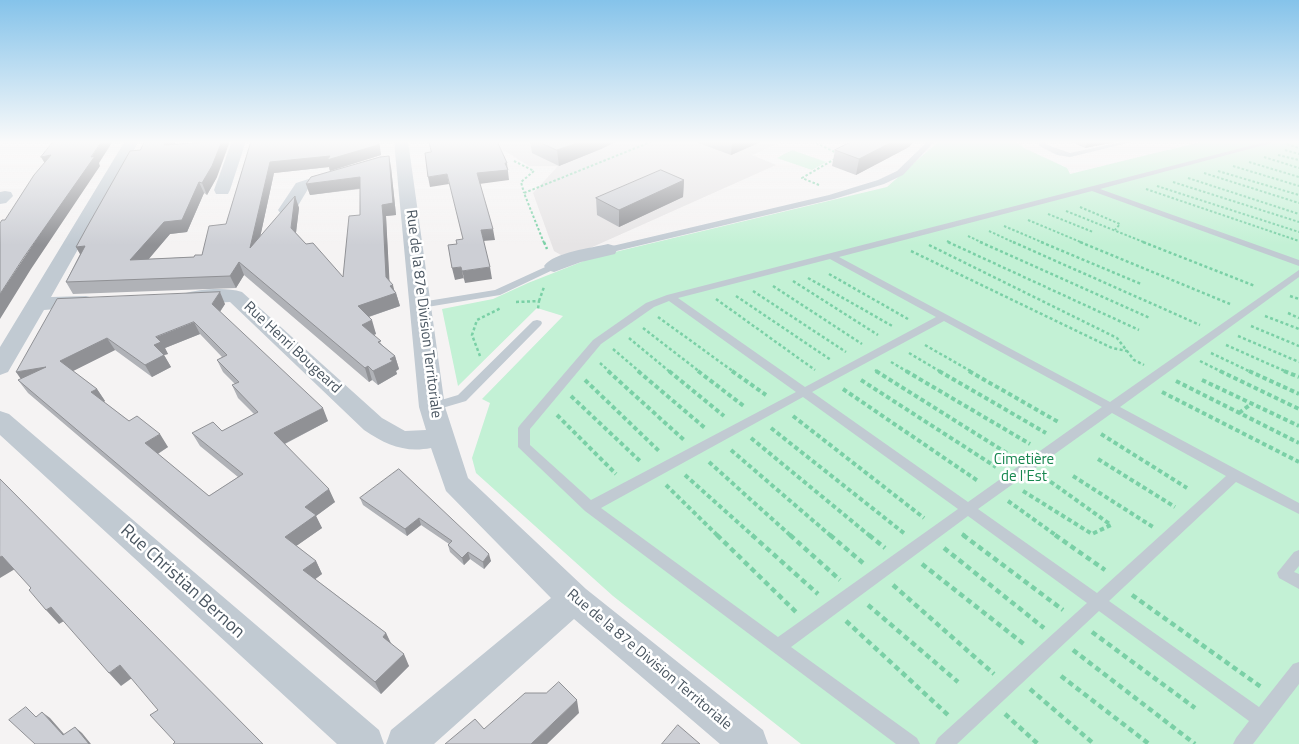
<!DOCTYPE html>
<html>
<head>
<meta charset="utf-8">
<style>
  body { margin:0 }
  canvas { display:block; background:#f5f3f3 }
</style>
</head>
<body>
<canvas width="1299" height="744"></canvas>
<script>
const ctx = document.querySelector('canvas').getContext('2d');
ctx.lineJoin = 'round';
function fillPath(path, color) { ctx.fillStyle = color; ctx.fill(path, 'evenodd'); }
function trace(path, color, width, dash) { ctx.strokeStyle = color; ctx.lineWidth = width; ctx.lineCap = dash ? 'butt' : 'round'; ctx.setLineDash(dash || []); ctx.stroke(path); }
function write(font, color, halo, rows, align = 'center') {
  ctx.font = font + ' "Titillium Web",sans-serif'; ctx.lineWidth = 5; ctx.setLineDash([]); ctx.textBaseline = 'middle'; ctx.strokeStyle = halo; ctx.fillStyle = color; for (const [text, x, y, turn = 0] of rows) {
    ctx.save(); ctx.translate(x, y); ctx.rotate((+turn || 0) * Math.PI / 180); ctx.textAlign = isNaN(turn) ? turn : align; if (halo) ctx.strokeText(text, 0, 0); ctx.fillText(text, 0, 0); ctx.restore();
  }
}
const education = new Path2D(`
  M495,141h289l-32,14 24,10 -197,88 -18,2 -7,-4 -21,-58 25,-27h-29l-29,-18z`);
const green = new Path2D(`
  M939,141h76l11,8 41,19 3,6 134,-33h95v603h-498l-188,-148 -137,-123 -4,-15 18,-55 -8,-4 81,-83 -26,-8 -79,78 -16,-77 51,-10 35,-16 66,-26 293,-70z
  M792,150l34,12 -14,8 -35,-12z`);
const pathFar3 = new Path2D(`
  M812,141l25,12
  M1296,141l3,1
  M1287,144l12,4
  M1285,150l14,4
  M1278,155l21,5
  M1264,157l35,11
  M514,161l20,10 -13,11 3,11
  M1249,162l50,15
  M1233,166l66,20
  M1218,171l81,24
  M1204,173l95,30
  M1188,178l111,36
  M1173,182l126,40
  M819,185l-17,-7 33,-19
  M1157,186l142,46
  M1146,189l153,52
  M1080,207l40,17 -5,6
  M1066,211l80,32
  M1048,214l45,18
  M1028,220l55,23
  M1004,226l40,17
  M989,231l26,12
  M968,236l15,7
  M947,241l4,2
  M544,243l-20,-50 129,-52`);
const pathFar2 = new Path2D(`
  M544,242l3,7
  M948,242l191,88
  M980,242l170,76
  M1013,242l187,83
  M1041,242l100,42
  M1080,242l150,62
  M1143,242l112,44
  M929,245l188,93 17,22 10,5
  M911,251l201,97 15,3
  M829,274l79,45
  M808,278l86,49
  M793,281l85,54
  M773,286l89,58
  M753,291l93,61
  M736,296l95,64
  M1290,296l9,3
  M716,299l99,71
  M539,301l5,-14
  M516,302l23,-1 -1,8
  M1288,313l11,5
  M1265,316l34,13
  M658,317l76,55
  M1251,326l48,20
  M643,328l57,44
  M1238,336l61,26
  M629,338l41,34
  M925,345l47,27
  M1226,345l61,27
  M613,349l27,23
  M909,353l32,19
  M1211,353l40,19
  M480,356l-8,-21 5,-15 24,-12
  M1200,361l22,11
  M891,362l17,10
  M600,363l10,9
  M875,370l3,2`);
const pathFar1 = new Path2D(`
  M608,371l76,69
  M638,371l67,57
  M669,371l55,45
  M698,371l47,36
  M732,371l34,24
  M876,371l137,86
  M906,371l124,73
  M939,371l107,62
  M969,371l91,52
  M1220,371l79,38
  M1249,371l50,23
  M1284,371l15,6
  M585,380l75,72
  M861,380l135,87
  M1202,380l97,46
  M1176,381l123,62
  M843,389l135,92
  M1162,392l137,70
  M571,396l70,66
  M1239,413l12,-9
  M557,415l59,59
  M793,416l131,102
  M771,428l134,106
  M1101,434l86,54
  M751,438l119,98
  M731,450l100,86
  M1098,459l77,48
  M709,462l82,74
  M685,475l68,61
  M1073,476l80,51
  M666,485l52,51
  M1023,491l69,43 19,-9 -67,-48
  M1008,501l49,35
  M962,534l3,2`);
const path = new Path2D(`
  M717,535l79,77
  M752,535l66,59
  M790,535l50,45
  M830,535l33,28
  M869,535l16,13
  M963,535l100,75
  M1055,535l50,35
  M944,548l100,80
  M922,564l103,81
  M893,585l101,89
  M1132,595l129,92
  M868,605l90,77
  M846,621l102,94
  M1092,632l103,76
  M1073,650l122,94
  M1061,676l88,68
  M1030,689l64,55
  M1005,714l33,30`);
const lane = new Path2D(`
  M928,141h7l-32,34 -19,9 -50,15 -226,54 -4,-3 4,-3 221,-52 49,-15 19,-9z
  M1039,141h6v3l25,9 56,-12h11l-67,16 -13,-2 -18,-9z
  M1269,141h10l-179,48 199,71v6l-207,-75 -253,66 271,145 189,-132v7l-179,130 179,96v11l-63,-32 -127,119 150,106 34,-43 6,-2v22l-46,60h-20l3,-6 13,-17 -150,-110 -142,133h-22l3,-6 149,-135 -119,-87 -177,131 126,91 3,6h-24l-311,-233 -67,-64v-19l2,-3 73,-85 53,-37 21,-8zM830,259l106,58 -131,70 -127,-89zM669,301l127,91 -205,108 -61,-55v-16l71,-85 53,-37zM944,321l158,86 -134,95 -156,-110zM803,397l155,112 -180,128 -177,-129zM1112,413l114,63 -129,117 -119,-84z
  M554,263l5,3 -2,2 -57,27 -79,13 -5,-3 5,-3 74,-12z
  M537,320l4,1 1,2 -1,2 -75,76 -34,10 -4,-1 -2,-3 2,-3 30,-9 75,-74z
  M1299,550v16l-5,6 5,2v15l-20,-11 -2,-5 17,-21z`);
const street = new Path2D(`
  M125,141h14l-88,156 35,-1 7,2 4,4 -4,4 -49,4 -36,62 -8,3v-28z
  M232,141h14l-16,49 -2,4h-12l-2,-4z
  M394,141h14l37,266 23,71 118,111 177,141 5,14h-48l-146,-125 -140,125h-48l5,-14 160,-132 -105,-107 -15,-43c-26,5 -45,-3 -67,-18l-134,-128 -40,2 -7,-2 -3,-4 3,-4c17,-5 42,-7 59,-2l140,126 23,13 21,-1 -7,-23z
  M337,170l6,2 2,3 -2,3 -35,11 -15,25 -6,1 -6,-1 -3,-4 18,-27z
  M5,191l6,1 2,4 -7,7 -6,1v-12z
  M608,244l7,2 2,4 -2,4 -34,8 -27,10 -7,-2 -3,-4c10,-14 48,-18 64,-22z
  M0,411l9,3 370,316 5,14h-47l-337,-309z`);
const wall = new Path2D(`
  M251,141h128l2,14 -51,16 -1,-4 -55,6 -14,64 35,-41 4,12 -3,25 10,11 37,33 17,-62v-26l-50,6 -4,-11 85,-17 5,48 -10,1 3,65 7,12 4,13 -31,11 7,17 -2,1 9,11 12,10 4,13 -3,2 1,3 -19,11 -6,-5 -3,2 -125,-107 -8,13 -163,6 -7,-12 14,-28 -4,-7 64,-97 34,-6 43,33 -10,18 -3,-2 -17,39 -17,2 -22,25 46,-2 8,-2 24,-31z
  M530,141h87l-16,8 -42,17 -27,-13z
  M693,141h70l-32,14z
  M1069,141h52l-36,7z
  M909,147l-53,28 -24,-9 3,-16z
  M684,180l-1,17 -64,30 -22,-12 -1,-17z
  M57,299l168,5 -5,8 108,109 -43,23 50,58 -19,14 6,12 -26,18 20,15 6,13 -7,5 71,54 5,10 18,23 -28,28 -353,-301 -10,-13 3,-1zM200,334l22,23 -5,3 6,12 12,12 -3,1 6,13 16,16 -32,17 -30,2 8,13 38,31 -29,19 -51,-42 10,-7 -39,-26 -25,-19 1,-1 -8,-12 -24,-18 42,-21 37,27 19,-10 -7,-12 4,-1 -3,-6z
  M399,469l92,92 -7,8 -14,-10 -6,6 -14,-13 -2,-7 1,-1 -28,-19 -14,11 -44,-31 -3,-7z`);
const shadedWall = new Path2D(`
  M102,141h11l-14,22 1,3 -69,103 -31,50v-25z
  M166,141h10l-7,15 -5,-11z
  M222,141h8l-13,36 -10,18 -5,-12z
  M377,141h2l2,14 -51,16 -1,-4 -55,6 -19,88 -5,-13 20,-86z
  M583,141h34l-16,8 -42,17 -2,-16z
  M732,141h31l-32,14z
  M894,141h21l-6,6 -53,28 3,-16z
  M1088,141h33l-36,7z
  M51,155l-4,12 -6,-10z
  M389,156l2,11 5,48 -10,1 4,74 -4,-13 -4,-72z
  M507,163l2,17 -30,4 -2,-11z
  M447,174l2,10 -19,3 -2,-10z
  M360,177l3,11 -53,7 -4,-11z
  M684,180l-1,17 -64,30v-17z
  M199,182l5,11 -17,39 -17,2 -33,39 -7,-13z
  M295,196l4,12 -4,32 -4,-12z
  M493,229l2,11 -12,1 -2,-11z
  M85,246l-2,13 -7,-12z
  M239,262l5,13 -8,13 -6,-12z
  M461,267l3,11 -9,2 -3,-12z
  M490,267l2,12 -27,4 -3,-12z
  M393,285l2,9 1,-1 4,13 -38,13 -4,-13 32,-20z
  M220,292l5,12 -8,12 -5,-12z
  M372,320l4,14 -10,4 -4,-13z
  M194,322l6,12 -35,14 3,6 -4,1 7,12 -19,10 -7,-12 11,-28z
  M107,338l8,12 -46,23 -9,-12z
  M395,356l4,13 -3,2 1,3 -19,11 -5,-14 17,-12z
  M368,366l4,14 -3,2 -4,-14z
  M46,367l-21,18 -9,-13z
  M97,389l8,12 -6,4 -8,-13z
  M323,408l5,13 -48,25 -6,-13z
  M160,434l8,13 -14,9 -9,-13z
  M329,489l6,13 -19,14 6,12 -30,21 -7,-12 20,-30z
  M419,518l2,7 -14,11 -2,-7z
  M468,552l2,7 -6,6 -2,-7z
  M489,554l2,7 -7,8 -1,-7z
  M2,556l13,13 -15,9v-21z
  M316,561l6,13 -12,9 -7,-13z
  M51,607l13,14 -5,3 -13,-14z
  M386,633l6,13 -9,-9z
  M404,654l5,12 -28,28 -6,-12z
  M120,665l12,13 -11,8 -12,-13z
  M577,700l2,13 -32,31h-16z
  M42,712l8,6 21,24 -8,-7z
  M75,727l7,6 9,11h-2z`);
const building = new Path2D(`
  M54,141h48l-11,16 4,-1 -71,101 -24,37v-71l2,-3h3l29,-45 17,-20 -10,2z
  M145,141h21l-2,4 42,-3 1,-1h15l-10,25 -10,17 -3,-1 -17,38 -18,2 -34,38 64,-3 1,-2h7l7,-29 17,-2 25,-83h126l1,4 -51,15 3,-4 -60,6 -20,86 45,-52 -4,32 15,16 7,-1 30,34 6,-61 11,-1v-38l-54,7 5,-7 69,-20 9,-1 4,47 -11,2 1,11 3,61 7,8 -3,1 6,7 -38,13 14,14 -10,5 19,16 -3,1 17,14 -5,3 3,2 -20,10 -5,-5 -3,2 -126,-106 -9,14 -164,6 19,-36 -9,1 11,-20 43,-76 10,-1z
  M429,141h68l10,22h-2l3,7 -31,3 16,56 -12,1 9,37 -28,4 -1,-4 -9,1 -4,-23 9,-1 -1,-4 7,-1 -16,-65 -19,3 -3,-24 6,-1z
  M537,141h46l-26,9z
  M853,141h41l-35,18 -24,-9z
  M661,170l23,10 -65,30 -23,-12z
  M220,292l-8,12 111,104 -49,25 55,56 -24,18 11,8 -31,22 31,24 -13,9 83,63 -3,4 21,17 -29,28 -357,-302 28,-13 -30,5 41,-73zM194,322l33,33 -10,5 22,22 -7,3 26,27 -36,19 -9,-9 -21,11 51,41 -34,22 -64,-53 15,-9 -23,-18 -8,5 -38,-29 6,-3 -37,-28 47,-23 38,27 19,-10 -10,-10 7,-3 -5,-5z
  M399,469l90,85 -6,8 -15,-10 -6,6 -14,-13 4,-4 -33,-23 -14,11 -45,-31z
  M0,479l263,265h-90l2,-2 -25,-27 8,-5 -38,-45 -11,8 -58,-66 -5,3 -17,-20 2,-2 -29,-32 -2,1z
  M559,682l18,18 -46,44h-86l30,-25 9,10 41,-36h21z
  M26,707l10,10 6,-5 21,23 12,-8 14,17h-54l-26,-24z
  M678,725l22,19h-38z`);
const streetNames = [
  ["Rue de la 87e Division Territoriale",423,314,83],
  ["Rue Henri Bougeard",292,348,43],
  ["Rue de la 87e Division Territoriale",649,660,40]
];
const parkNames = [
  ["Cimetière",1024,460],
  ["de l'Est",1024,477]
];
const nearStreetnames = [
  ["Rue Christian Bernon",182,582,42]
];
fillPath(education, '#e6e4e5');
fillPath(green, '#c3f1d5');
trace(pathFar3, '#7ad0a6', 2, [2.5, 2]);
trace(pathFar2, '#7ad0a6', 2.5, [3, 2.5]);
trace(pathFar1, '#7ad0a6', 4, [4.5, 3]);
trace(path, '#7ad0a6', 4.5, [5.5, 4]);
fillPath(lane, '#c1cad2');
fillPath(street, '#c1cad2');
fillPath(wall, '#b0b2b7');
fillPath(shadedWall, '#909195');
fillPath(building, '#cdcfd5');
trace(building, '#909195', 1);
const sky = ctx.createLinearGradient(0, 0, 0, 245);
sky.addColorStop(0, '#85c3ea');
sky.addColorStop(0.58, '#fafafa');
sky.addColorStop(1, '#fafafa00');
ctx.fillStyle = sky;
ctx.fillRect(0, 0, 1299, 245);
write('15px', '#4a5661', '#fff', streetNames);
write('15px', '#17864f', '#fff', parkNames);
write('18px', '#4a5661', '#fff', nearStreetnames);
</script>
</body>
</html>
